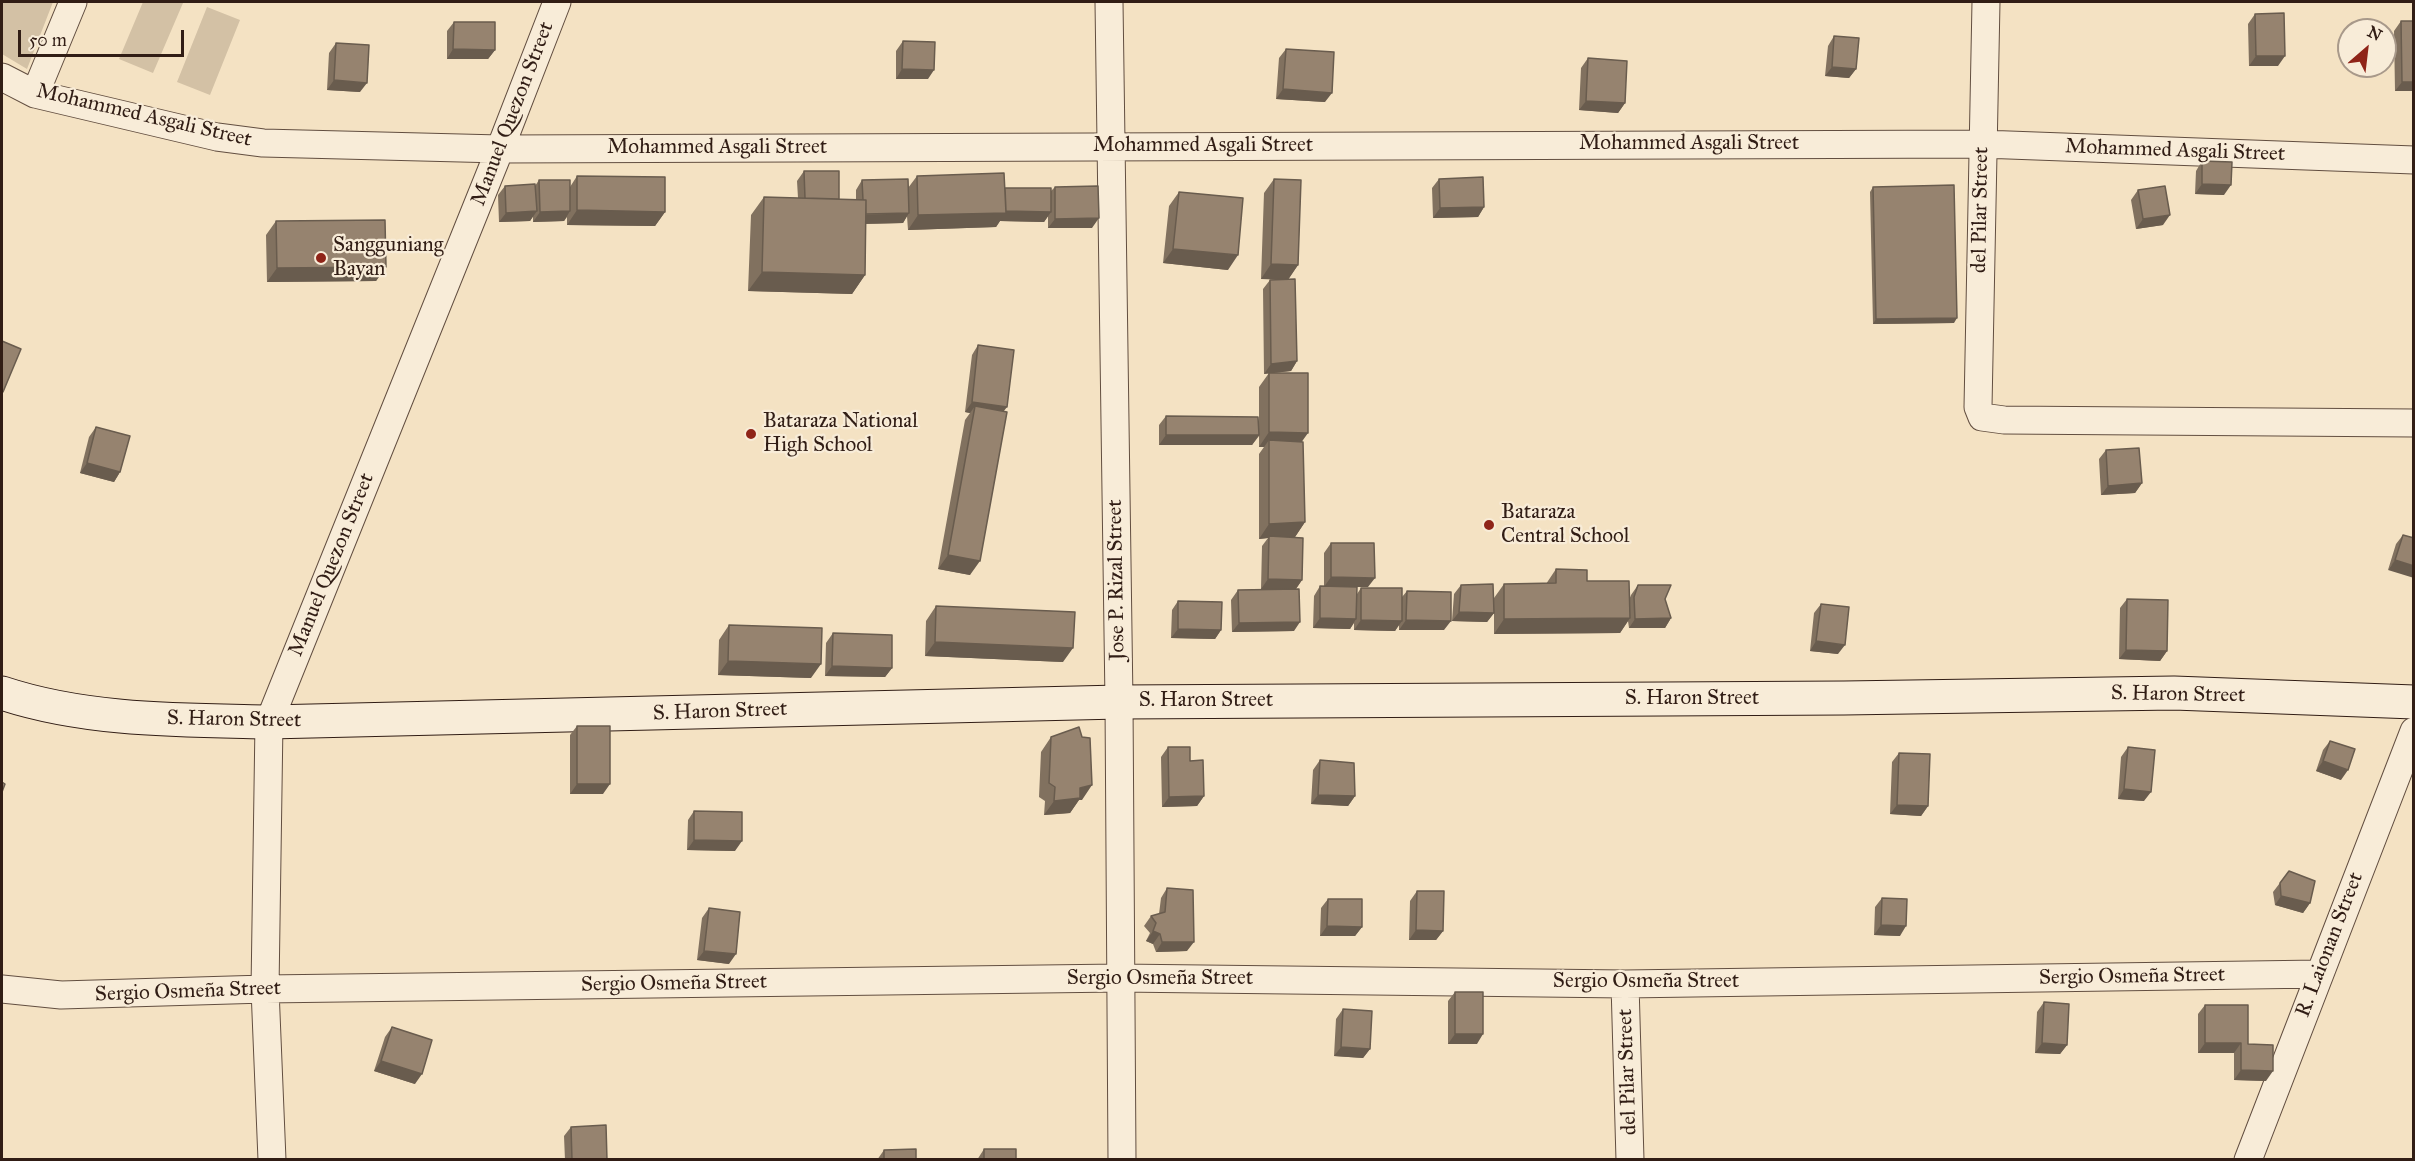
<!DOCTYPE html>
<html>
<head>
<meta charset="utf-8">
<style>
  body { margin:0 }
  #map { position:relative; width:2415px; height:1161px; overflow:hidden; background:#f4e2c3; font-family:"IM FELL Great Primer",serif }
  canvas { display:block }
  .frame { position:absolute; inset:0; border:3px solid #311d15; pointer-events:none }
  .north { position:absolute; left:2337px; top:18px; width:60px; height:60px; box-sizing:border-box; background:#f8ecd8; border:2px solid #a8998a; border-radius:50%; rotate:28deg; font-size:16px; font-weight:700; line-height:24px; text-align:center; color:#311d15 }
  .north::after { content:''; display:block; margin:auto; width:21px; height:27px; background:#8f2418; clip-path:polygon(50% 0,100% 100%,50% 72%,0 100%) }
  .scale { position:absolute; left:18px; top:30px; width:166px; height:27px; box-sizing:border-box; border:3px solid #311d15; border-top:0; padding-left:8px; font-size:18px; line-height:21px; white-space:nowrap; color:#311d15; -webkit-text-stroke:4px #f8ecd8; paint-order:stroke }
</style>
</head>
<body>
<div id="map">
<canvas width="2415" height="1161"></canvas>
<div class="frame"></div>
<div class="north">N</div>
<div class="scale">50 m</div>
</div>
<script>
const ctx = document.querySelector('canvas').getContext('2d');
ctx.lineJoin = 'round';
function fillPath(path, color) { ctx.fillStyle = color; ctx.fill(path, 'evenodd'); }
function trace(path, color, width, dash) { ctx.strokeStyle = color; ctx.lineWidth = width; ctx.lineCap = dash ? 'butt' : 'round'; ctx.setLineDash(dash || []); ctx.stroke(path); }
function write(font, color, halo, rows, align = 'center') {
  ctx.font = font + ' "IM FELL Great Primer",serif'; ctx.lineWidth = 4.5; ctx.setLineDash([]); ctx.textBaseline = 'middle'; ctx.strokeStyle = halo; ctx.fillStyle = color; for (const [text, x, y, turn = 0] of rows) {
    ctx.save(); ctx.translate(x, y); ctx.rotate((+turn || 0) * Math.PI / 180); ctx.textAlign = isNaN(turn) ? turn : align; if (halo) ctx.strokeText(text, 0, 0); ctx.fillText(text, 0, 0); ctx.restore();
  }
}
const green = new Path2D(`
  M2,2h51l-26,67 -25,-15z
  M143,2l40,1 -30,70 -34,-14z
  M207,7l33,13 -30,75 -33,-13z`);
const street = new Path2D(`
  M1109,2l10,700 3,458
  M1986,2l-8,405 4,10 22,3 410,3
  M2,77l33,17 182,43 46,6 237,6 1482,-5 432,16
  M35,94l38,-92
  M1625,984l5,176
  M2,989l59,6 204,-6 854,-11 506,6 694,-10
  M272,1160l-7,-171 4,-267 231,-573 57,-147
  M2248,1160l166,-429`);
const secondary = new Path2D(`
  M2,693c84,28 178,27 267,29l850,-20 725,-4 330,-5 240,9`);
const wall = new Path2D(`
  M2255,14l23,52h-29l-1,-42z
  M2401,21h13v70h-19l-1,-60z
  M454,22l41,28 -7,9h-41v-28z
  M1834,36l22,33 -7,9 -24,-2 3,-30z
  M903,41l25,38h-32v-28z
  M336,43l24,49 -33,-2 2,-37z
  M1286,49l39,53 -49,-3 3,-41z
  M1588,58l37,45 -7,10 -39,-3 2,-42z
  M2202,161l22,34 -29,-1 1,-23z
  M804,171l35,28h17v-9l6,-10 46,8 9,-12 88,12 46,3 4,-4 37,41h-44v-12l-4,6 -44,-1 -4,6 -88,3 -1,-14 -4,7 -37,1 -1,51 -13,19 -104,-3 3,-76 13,-18 34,1 -1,-17z
  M577,176l88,36 -10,14 -88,-1v-8l-3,4 -31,1v-6l-3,5 -31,1 -1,-27 7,-9h30l4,-6 31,7z
  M1274,179l24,86 -10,14 9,82 -6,10 -18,2 29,69 3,80 -10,15h-7l14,43 -6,9 -2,42 -62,1 -1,-32 7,-10 33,-1h-10l1,-43 6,-8 -9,1v-85l5,-7h-5v-11l-7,9h-93v-20l7,-9 93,10v-39l10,-14 -5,1 -1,-85 7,-9 8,-1h-17l3,-86z
  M1439,179l45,28 -6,10 -45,1 -1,-30z
  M1873,187l81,136 -81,1 -3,-132z
  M2138,190l25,35 -27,4 -5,-29z
  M1179,192l49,78 -65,-7 6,-57z
  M276,221l110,46 -10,14 -109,1 -1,-47z
  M978,345l25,66 -33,164 -32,-6 27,-149 5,-7 -5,-1 7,-57z
  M96,427l24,45 -6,10 -34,-9 9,-36z
  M2106,450l36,33 -7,10 -34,2 -2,-36z
  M2403,535l11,3 -26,32 8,-26z
  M1331,543l37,44h-12l1,7 4,-6 41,9 5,-6 37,39h-45v-6l-4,7 -41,-1v-7l-4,6 -37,-1 1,-32 6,-10h4v-33z
  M1556,569l31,12 42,19 2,-5 7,-10 27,14 6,19 -6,10h-36l-1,-7 -8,12 -126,1v-21l-7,9 -35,-1 2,-27 7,-9 33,13 10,-14h42z
  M2127,599l40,52 -7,10 -41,-2 1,-51z
  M1178,601l43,29 -6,9 -44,-1 1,-28z
  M1821,604l17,50 -28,-3 4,-38z
  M936,606l127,56 -138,-6 1,-35z
  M729,625l82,53 -93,-3 1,-35z
  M833,633l59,35 -7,9 -60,-1 1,-33z
  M577,726l26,68h-33v-59z
  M1051,737l31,63h-3l-9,13 -26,2 1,-14 -6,-4 2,-45z
  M2330,741l11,39 -25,-9 7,-21z
  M1168,747l22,14 14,35 -7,10 -35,1 -1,-50z
  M2128,747l16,54 -26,-2 3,-42z
  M1899,753l29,53 -7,10 -31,-2 2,-52z
  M1320,760l35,36 -7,10 -37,-2 2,-34z
  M694,811l41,40 -48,-1 1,-30z
  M2289,871l21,32 -7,10 -28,-8 -2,-13z
  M1167,888l20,63 -31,1 -3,-8 -7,-3 4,-8 -6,-7 7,-10 8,-2 2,-16z
  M1417,891l26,40 -7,9h-27l1,-39z
  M1882,898l18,38 -26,-1 1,-28z
  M1328,899l34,28 -7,9h-35l1,-28z
  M709,908l20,56 -32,-4 5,-42z
  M1455,992l22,52h-29v-43z
  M2044,1002l23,43 -7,9 -25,-1 2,-41z
  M2205,1005l43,39 18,37 -32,-1v-27h-36v-39z
  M1343,1009l27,40 -7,9 -29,-2 2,-37z
  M392,1027l23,57 -41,-13 11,-34z
  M571,1127l36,33h-42l-1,-24z
  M984,1149l32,11h-39z
  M884,1150v10h-7z`);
const shadedWall = new Path2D(`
  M453,49l42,1 -7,9h-41z
  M2256,56h29l-7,10h-29z
  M1832,67l24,2 -7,9 -24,-2z
  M902,69l32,1 -6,9h-32z
  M334,80l33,3 -7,9 -33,-2z
  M2402,82h12v9h-19z
  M1283,89l49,4 -7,9 -49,-3z
  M1586,101l39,2 -7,10 -39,-3z
  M2202,184l29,1 -7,10 -29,-1z
  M1484,207l-6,10 -45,1 7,-10z
  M577,210l88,2 -10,14 -88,-1z
  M537,211l-7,10 -31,1 7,-9z
  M570,211l-6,10 -31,1 7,-10z
  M1005,211l46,1 -7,10 -44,-1 -4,6 -88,3 10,-15z
  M909,213l-6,10 -46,1 7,-9z
  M2170,215l-7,10 -27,4 7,-10z
  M1099,218l-7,10h-44l7,-9z
  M1173,249l65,6 -10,15 -65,-7z
  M1271,264l27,1 -10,15 -27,-1z
  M386,267l-10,14 -109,1 10,-14z
  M762,272l103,3 -13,19 -104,-3z
  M1957,318l-3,5 -81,1 3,-5z
  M1297,361l-6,10 -27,3 7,-10z
  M972,402l35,5 -7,9 -25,-10 -5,7 -5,-1z
  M1269,432l39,1 -10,14 -29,-7 -5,7h-5z
  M1166,435h93l-7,10h-93z
  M87,463l33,9 -6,10 -34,-9z
  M2142,483l-7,10 -34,2 7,-9z
  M1305,522l-10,15 -26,1v-2l-1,2 -9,1 10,-15z
  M948,555l32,6 -10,14 -32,-6z
  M2395,560l19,6v12l-26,-8z
  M1331,577l44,1 -7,9h-44z
  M1268,579l34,1 -7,10 -34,-1z
  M1459,612l35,1 -7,9 -35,-1z
  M1320,618l36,1 -6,10 -37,-1z
  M1630,618l-10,15 -126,1 10,-15z
  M1671,618l-6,10h-36l6,-9z
  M1361,620l41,1 -7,10 -41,-1z
  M1406,620l45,1 -7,9h-45z
  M1300,622l-6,9 -62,1 7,-9z
  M1178,629l43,1 -6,9 -44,-1z
  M1816,641l29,4 -7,9 -28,-3z
  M935,642l138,6 -10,14 -138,-6z
  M2126,650l41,1 -7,10 -41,-2z
  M728,661l93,3 -10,14 -93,-3z
  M832,666l60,2 -7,9 -60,-1z
  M2323,761l25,9 -7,10 -25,-9z
  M577,784h33l-7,10h-33z
  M1092,785l-10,15h-3l-9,13 -26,2 10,-14 26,-13z
  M2124,789l27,3 -7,9 -26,-2z
  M1318,795l37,1 -7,10 -37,-2z
  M1204,796l-7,10 -35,1 7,-10z
  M1897,805l31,1 -7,10 -31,-2z
  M694,840l48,1 -7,10 -48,-1z
  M2281,896l29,7 -7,10 -28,-8z
  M1881,925l25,1 -6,10 -26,-1z
  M1327,926l35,1 -7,9h-35z
  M1416,930l27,1 -7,9h-27z
  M1153,931l7,3 -7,10 -7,-3z
  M1162,942h32l-7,9 -31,1z
  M704,951l32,3 -7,10 -32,-4z
  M1455,1034h28l-6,10h-29z
  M2042,1043l25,2 -7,9 -25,-1z
  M2205,1043h36l-7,10h-36z
  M1341,1047l29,2 -7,9 -29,-2z
  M381,1061l41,13 -7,10 -41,-13z
  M2241,1070l32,1 -7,10 -32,-1z`);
const building = new Path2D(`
  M2284,13l1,43h-29l-1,-42z
  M2401,21h13v61h-12z
  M454,22h41v28l-42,-1z
  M1834,36l25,2 -3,31 -24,-2z
  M903,41l32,1 -1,28 -32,-1z
  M336,43l33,2 -2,38 -33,-3z
  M1286,49l48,3 -2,41 -49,-4z
  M1588,58l39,3 -2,42 -39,-2z
  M2202,161l30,1 -1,23 -29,-1z
  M804,171h35v28l-34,-1z
  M1004,173l2,40 -88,2 -1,-39z
  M577,176l88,1v35l-88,-2z
  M1483,177l1,30 -44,1 -1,-29z
  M908,179l1,34 -43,1v-14h-3l-1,-20z
  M1274,179l27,1 -3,85 -27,-1z
  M539,180h31v31l-30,1z
  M535,184l2,27 -31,2 -1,-27z
  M1954,185l3,133 -81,1 -3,-132z
  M1098,186l1,32 -44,1v-32z
  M2165,186l5,29 -27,4 -5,-29z
  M1005,188h46v24l-45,-1z
  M1179,192l64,6 -5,57 -65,-6z
  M764,197l102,3 -1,75 -103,-3z
  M385,220l1,47 -109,1 -1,-47z
  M1295,279l2,82 -26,3 -1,-84z
  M2,341l19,8 -18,43 -1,-1z
  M978,345l36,5 -7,57 -35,-5z
  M1269,373h39v60l-39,-1z
  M975,406l32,6 -27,149 -32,-6z
  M1166,416l92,1 1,18h-93z
  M96,427l34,9 -10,36 -33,-9z
  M1269,440l34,2 2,80 -36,2z
  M2139,448l3,35 -34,3 -2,-36z
  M2403,535l11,3v28l-19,-6z
  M1269,536l34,2 -1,42 -34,-1z
  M1331,543h43l1,35 -44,-1z
  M1556,569l31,1v11h42l1,37 -126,1v-35l52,-1z
  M1493,584l1,29 -35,-1 2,-27z
  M1638,585h33l-6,14 6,19 -36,1 -1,-22z
  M1320,586l37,1 -1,32 -36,-1z
  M1361,588h41v33l-41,-1z
  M1299,589l1,33 -61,1 -1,-33z
  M1407,591l44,1v29l-45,-1z
  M2127,599l41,1 -1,51 -41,-1z
  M1178,601l44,1 -1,28 -43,-1z
  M1821,604l28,3 -4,38 -29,-4z
  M936,606l139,6 -2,36 -138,-6z
  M729,625l93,3 -1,36 -93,-3z
  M833,633l59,2v33l-60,-2z
  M577,726h33v58h-33z
  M1079,727l3,10 8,1 2,47 -12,3v10l-26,3 1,-14 -6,-4 2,-46z
  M2330,741l25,8 -7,21 -25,-9z
  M1168,747h22v14l13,-1 1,36 -35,1z
  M2128,747l27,3 -4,42 -27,-3z
  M1899,753l31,1 -2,52 -31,-1z
  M1320,760l34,3 1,33 -37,-1z
  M2,782l3,2 -3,8z
  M694,811l48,1v29l-48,-1z
  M2289,871l26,10 -5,22 -29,-7 -1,-13z
  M1167,888l26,2 1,52h-32l-2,-8 -7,-3 3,-8 -5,-7 14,-4z
  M1417,891h27l-1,40 -27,-1z
  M1882,898l25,1 -1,27 -25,-1z
  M1328,899h34v28l-35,-1z
  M709,908l31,4 -4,42 -32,-3z
  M1455,992h28v42h-28z
  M2044,1002l25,2 -2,41 -25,-2z
  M2205,1005h43v39l25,1v26l-32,-1v-27h-36z
  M1343,1009l29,2 -2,38 -29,-2z
  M392,1027l40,13 -10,34 -41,-13z
  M606,1125l1,35h-35l-1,-33z
  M916,1149v11h-32v-10z
  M984,1149h32v11h-32z`);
const markers = [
  [321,258,6,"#8f2418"],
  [751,434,6,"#8f2418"],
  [1489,525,6,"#8f2418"]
];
const streetNames = [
  ["Manuel Quezon Street",513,114,-69],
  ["Mohammed Asgali Street",144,116,13],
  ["Mohammed Asgali Street",1689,144],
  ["Mohammed Asgali Street",1203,146],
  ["Mohammed Asgali Street",717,148],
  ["Mohammed Asgali Street",2175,151,2],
  ["del Pilar Street",1981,210,-89],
  ["Manuel Quezon Street",332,565,-68],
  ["Jose P. Rizal Street",1117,580,-91],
  ["S. Haron Street",2178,695,1],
  ["S. Haron Street",1692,699],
  ["S. Haron Street",1206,701],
  ["S. Haron Street",720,712,-2],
  ["S. Haron Street",234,720,1],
  ["R. Laionan Street",2330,945,-69],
  ["Sergio Osmeña Street",2132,977,-1],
  ["Sergio Osmeña Street",1160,979],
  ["Sergio Osmeña Street",1646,982],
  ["Sergio Osmeña Street",674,984,-1],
  ["Sergio Osmeña Street",188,992,-2],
  ["del Pilar Street",1628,1072,-92]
];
const poiNames = [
  ["Sangguniang",333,246],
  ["Bayan",333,270],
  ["Bataraza National",763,422],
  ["High School",763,446],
  ["Bataraza",1501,513],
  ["Central School",1501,537]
];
fillPath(green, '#d3c1a5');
trace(street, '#624e40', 29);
trace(secondary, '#311d15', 35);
trace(street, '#f8ecd8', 27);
trace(secondary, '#f8ecd8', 33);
fillPath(wall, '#81715f');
fillPath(shadedWall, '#695c4e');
fillPath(building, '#96836f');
trace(building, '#695c4e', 1.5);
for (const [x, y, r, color] of markers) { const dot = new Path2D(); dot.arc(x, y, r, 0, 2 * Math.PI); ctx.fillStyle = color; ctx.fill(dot); trace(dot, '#f8ecd8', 2); }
write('21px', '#311d15', '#f8ecd8', streetNames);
write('21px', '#311d15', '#f8ecd8', poiNames, 'left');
</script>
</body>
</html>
